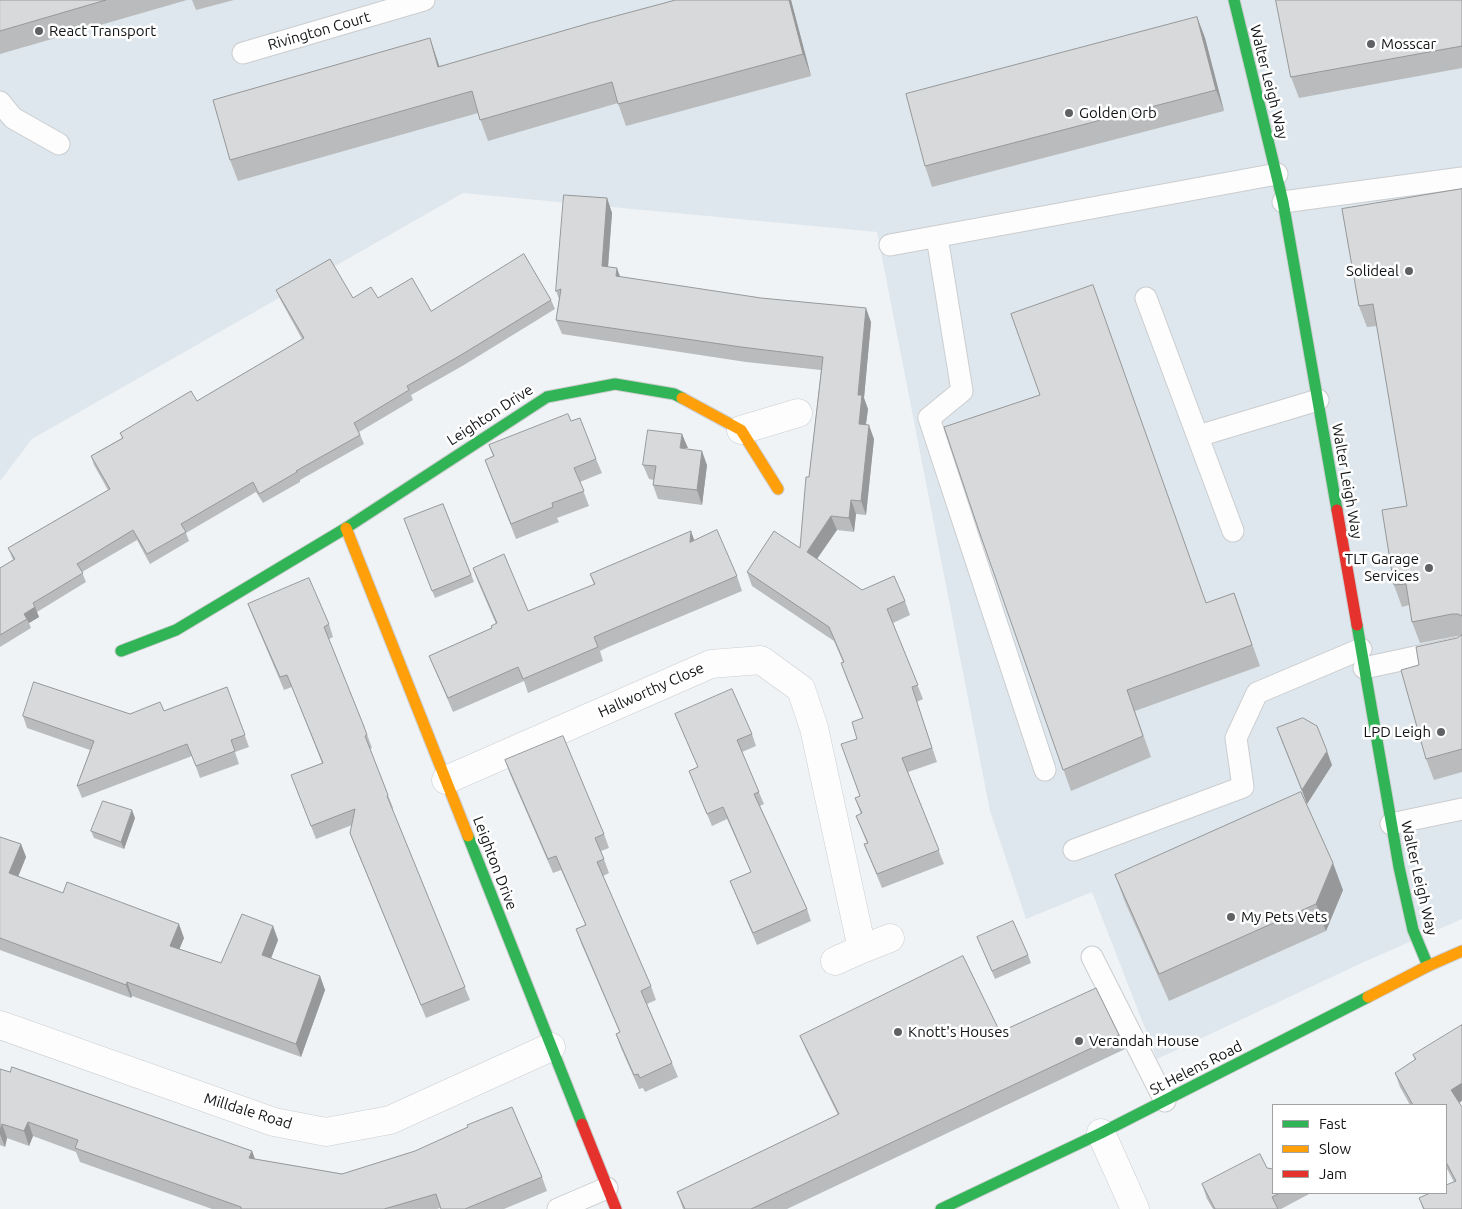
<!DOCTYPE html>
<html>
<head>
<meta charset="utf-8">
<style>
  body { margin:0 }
  #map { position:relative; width:1462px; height:1209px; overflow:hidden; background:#f0f3f6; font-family:Ubuntu,sans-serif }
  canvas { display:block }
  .legend { position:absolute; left:1272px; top:1104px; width:175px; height:90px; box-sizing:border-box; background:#fff; border:1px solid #a0a1a1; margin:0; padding:6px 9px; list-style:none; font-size:15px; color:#111315 }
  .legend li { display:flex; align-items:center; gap:10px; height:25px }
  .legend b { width:25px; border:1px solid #a0a1a1 }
</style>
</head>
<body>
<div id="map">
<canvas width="1462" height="1209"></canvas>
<ul class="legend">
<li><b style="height:6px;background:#30b455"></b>Fast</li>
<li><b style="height:6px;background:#ff9f0a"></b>Slow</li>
<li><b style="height:6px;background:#e5322d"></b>Jam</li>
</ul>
</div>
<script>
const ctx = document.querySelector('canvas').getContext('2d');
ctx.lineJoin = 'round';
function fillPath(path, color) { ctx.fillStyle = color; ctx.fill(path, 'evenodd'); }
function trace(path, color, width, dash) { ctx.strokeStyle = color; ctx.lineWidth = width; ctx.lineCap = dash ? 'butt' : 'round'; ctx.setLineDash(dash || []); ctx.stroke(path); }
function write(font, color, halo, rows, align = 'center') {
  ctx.font = font + ' Ubuntu,sans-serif'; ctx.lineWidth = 5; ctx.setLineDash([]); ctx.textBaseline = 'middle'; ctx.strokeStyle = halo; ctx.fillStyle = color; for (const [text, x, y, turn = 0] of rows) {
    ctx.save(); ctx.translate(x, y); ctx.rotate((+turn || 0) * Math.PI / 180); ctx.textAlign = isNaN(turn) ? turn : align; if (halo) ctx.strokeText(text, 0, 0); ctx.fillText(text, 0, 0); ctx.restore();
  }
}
const built = new Path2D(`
  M0,0h1462v919l-98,43 -207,97 -65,-167 -66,27 -36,-108 -113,-579 -414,-39 -431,246 -32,42z`);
const lane = new Path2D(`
  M243,53l181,-53
  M0,102l13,16 46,26
  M1283,202l179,-24
  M937,237l25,154 -33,27 116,352
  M890,245l387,-71
  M1146,298l87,233
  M1198,436l120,-36
  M1364,668l98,-21
  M1391,824l71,-15
  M1074,850l169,-63 -7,-49 21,-45 104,-44
  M1092,957l73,144
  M558,1209l49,-21`);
const street = new Path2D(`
  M741,430l57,-17
  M446,780l265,-116 50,-4 40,29 13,39 48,221 28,-11
  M835,961l27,-12
  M0,1025l274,97 52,10 64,-12 161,-73
  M1101,1133l34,76`);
const fast = new Path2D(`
  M1234,0l49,202 54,308
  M1357,625l42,242 14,63 15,36
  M121,651l55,-21 170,-102 201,-131 68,-13 59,10 8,4
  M468,836l114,288
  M941,1209l160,-76 267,-136`);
const slow = new Path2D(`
  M682,398l59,32 37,59
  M346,528l122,308
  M1368,997l60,-31 34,-15`);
const jam = new Path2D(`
  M1337,510l20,115
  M582,1124l34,85`);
const wall = new Path2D(`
  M0,0h187l-187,54z
  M192,0h42l-38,10z
  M791,0l20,76 -185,50 -8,-23 -130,38 -10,-28 -240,68 -8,-21 200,-122 9,28z
  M1462,0v68l-163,30 -8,-21z
  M1197,17l8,21 19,73 -292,76 -7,-21z
  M1462,189v446l-42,8 -8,-21 -3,-17 -7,2 -8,-22 13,-79 -30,-180 -10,1 -8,-21z
  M607,198l5,15 -4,54 13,10 250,45 -7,76 4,11 -2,15 8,15 -8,76 -10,-1 -2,18 -17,-2 -20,29 45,31 43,11 5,14 -17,8 30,76 -6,3 20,60 -29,10 36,92 -62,24 -18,-44 3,-1 -11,-27 5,-2 -6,-16 5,-2 -3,-57 6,-21 -17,-41 -5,-14 2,-1 -9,-21 -82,-55 -5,-14 53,-24 9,-71 12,-107 -75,-8 -184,-28 -6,-14 3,-21 -3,-8z
  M276,290l77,8h25l53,13 120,-11 4,9 -91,56 -53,30 2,5 -54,32 5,12 -64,36v2l-37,21 -7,-11 -70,41 3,8 -39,23 -13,-24 -55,32 4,10 -49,30 2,5 -10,6 2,5 -31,19v-79l13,-8 -5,-12 100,-58 -14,-25 -3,-9 31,-18 -2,-5 77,-32 105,-62 -22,-40z
  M571,421l25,38 6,14 -22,9 9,24 -32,12 2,4 -43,17 -31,-79 8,-4 -4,-11z
  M688,449l19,16 -5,40 -44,-6 -5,-14 1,-5 -5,-1 -6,-14z
  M443,504l31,78 -39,16 -31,-79z
  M979,531l227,72 28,-10 26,73 -125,45 16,46 -80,34z
  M695,540l42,36 5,15 -134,56 -8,4 3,10 -75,32 -4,-12 -71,31 -24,-56 63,-28 4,-4 -18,-42 -5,-14 55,43 66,-26 -4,-11z
  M248,604l81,20 4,13 -4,2 39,98 4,11 -2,1 18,46 5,13 -1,1 78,191 -44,18 -71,-172 -5,-13 2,-8 -36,14 -25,-64 31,-12 -30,-76 -8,3 -31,-73z
  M1462,635v137l-28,8 -8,-21 -7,-94z
  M227,687l22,60 -14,5 4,12 -39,14 -8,-22 -110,42 -5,-12 13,-36 -63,-22 -4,-12 107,-2 34,-3z
  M675,714l77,20 4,12 -14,6 22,52 -4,2 47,103 4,12 -54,24 -22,-52 -5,-12 21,-9 -24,-53 -15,7 -23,-55 9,-4z
  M1277,728l55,37 -25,39 -25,-62z
  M505,760l99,74 5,14 -8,3 8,22 -6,3 48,110 5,14 -9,4 25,59 6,14 -33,15 -2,-4 -4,1 -18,-41 -5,-14 4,-1 -39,-90 -5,-14 9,-4 -1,-4 -23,-51 -8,3 -43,-99z
  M135,818l-11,31 -30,-11 -3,-7z
  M0,837l21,7 5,13 -8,19 166,62 -5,11 42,14 52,-37 5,14 -7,18 49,18 5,14 -24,67 -169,-61 -1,2 -131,-48z
  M1115,875l228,15 -17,41 -157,70 -44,-99z
  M977,937l51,18 3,8 -36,16z
  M1119,1035l6,14 -338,160h-104l-6,-17 161,-77 -32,-65 -6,-14z
  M1413,1055l46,47 3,107h-39l-4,-11 35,-16 -8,-15v-62h-36l-10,-18 -5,-14 20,-13z
  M0,1069l252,82 3,8 87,15 200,3 5,14 -43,18h-63l-1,-1 -3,1h-225l-132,-47 -4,-10 -43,-16 -4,10 -22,-8 -2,9 -5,-2z
  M1202,1184l71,9h38l-30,16h-68l-6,-10z`);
const shadedWall = new Path2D(`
  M789,0h2l20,76 -8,-22z
  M1197,17l8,21 19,73 -8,-21z
  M430,38l7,21 9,29 -8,-21z
  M607,198l5,15 -5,67 -5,-14z
  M617,268l5,14 -6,-6z
  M866,308l5,14 -7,76 4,11 -4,29 -5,-14 -1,-29z
  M869,425l5,14 -8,76 -5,-14z
  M682,434l6,14h-8z
  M702,451l5,14 -5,40 -5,-15z
  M851,500l5,14 -2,18 -5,-14z
  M831,516l6,14 -25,36 -5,-14z
  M691,531l5,14 -6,-3z
  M35,607l4,10 -10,6 -5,-9z
  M1327,751l5,14 -25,39 -5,-14z
  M132,810l3,8 -11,31 -3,-7z
  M21,844l5,13 -12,30 -5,-14z
  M1333,863l10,27 -17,41 -10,-27z
  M179,924l5,14 -9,22 -5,-14z
  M273,926l5,14 -11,29 -5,-14z
  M320,976l5,14 -24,67 -5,-13z
  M127,982l5,14 -1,2 -5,-13z
  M1462,1083v18l-5,3 -6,-14z
  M28,1122l5,14 -4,10 -5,-15z
  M2,1124l5,14 -2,9 -5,-13v-3z
  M252,1151l5,14 -8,-7z`);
const building = new Path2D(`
  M0,0h106l-106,31z
  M676,0h113l14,54 -185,50 -6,-22 -132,38 -8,-29 -242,69 -17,-60 217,-62 8,29 152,-44z
  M1276,0h186v46l-171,31z
  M1197,17l19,73 -291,76 -19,-72z
  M1462,189v427l-4,-2h-6l-40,8 -6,-38 -12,1 -12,-75 25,-4 -34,-202 -14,2 -17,-97z
  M564,195l43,3 -5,68 15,2 -1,8 145,22 105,10 -8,87h4l-3,29 10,1 -8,76 -10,-1 -2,18 -18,-2 -24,36 55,38 32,-14 11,25 -18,8 31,76 -6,2 20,61 -30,10 37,92 -62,24 -13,-30 4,-1 -12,-27 6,-3 -7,-15 5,-2 -19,-52 16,-5 -5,-17 11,-4 -22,-55 3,-1 -15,-35 -82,-55 27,-41 26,17 6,-71h3l14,-120 -82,-10 -185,-27 5,-31 -5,2z
  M524,254l27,46 -90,55 -54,31 2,4 -55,33 6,12 -64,36 1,1 -38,22 -6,-12 -72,42 5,8 -39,22 -14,-24 -56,34 6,9 -50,30 2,4 -11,7 3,5 -27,16v-67l15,-9 -7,-11 102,-59 -19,-33 32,-18 -3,-5 71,-42 6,10 107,-63 -28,-48 54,-31 23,39 18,-11 7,11 34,-20 19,33z
  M1093,285l113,318 28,-10 18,52 -125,45 16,46 -80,34 -84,-239 -35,-104 96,-32 -29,-81z
  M568,414l3,7 9,-3 16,41 -22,9 10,23 -32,12 1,4 -42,17 -26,-64 9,-4 -5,-11z
  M648,430l34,4 -2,14 22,3 -5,39 -44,-5 3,-19 -13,-1z
  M443,504l28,71 -39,16 -28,-72z
  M717,530l20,46 -134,57 -9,4 4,10 -75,32 -5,-12 -70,31 -19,-42 63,-28 -1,-2 6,-3 -24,-55 31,-14 24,57 67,-27 -5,-10 101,-43 -1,11z
  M309,578l20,46 -5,3 39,97 4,11 -2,1 23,59 -1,1 78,191 -44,18 -71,-172 5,-24 -44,17 -20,-51 32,-12 -36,-88 -7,2 -32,-73z
  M1462,635v114l-36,10 -25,-89 18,-5 -3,-18 41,-9z
  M34,682l96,32 30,-12 4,9 63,-24 18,48 -14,5 4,11 -39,15 -9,-22 -110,42 17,-45 -71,-25z
  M732,689l20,45 -15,6 22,52 -5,2 53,115 -54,24 -23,-52 21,-9 -28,-65 -16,7 -18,-43 9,-4 -23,-53z
  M1303,718l14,8 10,25 -25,39 -25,-62z
  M563,736l41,98 -9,4 9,21 -7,3 54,124 -10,5 31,72 -32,15 -2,-4 -4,1 -18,-41 4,-2 -44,-103 10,-4 -8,-18 -22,-51 -8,3 -43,-99z
  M1301,792l32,71 -17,41 -157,70 -44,-99z
  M103,801l29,9 -11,32 -30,-11z
  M0,837l21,7 -12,29 54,20 4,-11 112,42 -9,22 51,17 21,-49 31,12 -11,29 58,21 -24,68 -169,-62 -1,3 -126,-47z
  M1013,921l15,34 -36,16 -15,-34z
  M963,956l37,76 96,-44 23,47 -368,174h-66l-8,-17 162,-78 -39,-78z
  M1462,1025v58l-11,7 11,17v102h-38l-5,-11 11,-5h16v-8l10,-4 -10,-19v-57h-33l-18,-32 21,-14 -3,-4z
  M12,1067l240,84 -3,7 93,16 73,-23 53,-24 -1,-2 45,-18 30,70 -77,32h-24l-5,-15 -52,15h-143v-2l-166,-59 3,-8 -50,-18 -4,9 -22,-7 -2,7v-62l10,3z
  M1260,1154l7,14 6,1v24h7l-8,4 6,12h-63l-13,-25z`);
const markers = [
  [39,31,5,"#5f6164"],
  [1371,44,5,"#5f6164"],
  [1069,113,5,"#5f6164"],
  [1409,271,5,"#5f6164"],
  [1429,568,5,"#5f6164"],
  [1441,732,5,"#5f6164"],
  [1231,917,5,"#5f6164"],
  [898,1032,5,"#5f6164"],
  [1079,1041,5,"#5f6164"]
];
const poiNames = [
  ["React Transport",49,31],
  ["Mosscar",1381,44],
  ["Golden Orb",1079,113],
  ["Solideal",1399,271,"right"],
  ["TLT Garage",1419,559,"right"],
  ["Services",1419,576,"right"],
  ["LPD Leigh",1431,732,"right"],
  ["My Pets Vets",1241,917],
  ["Knott's Houses",908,1032],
  ["Verandah House",1089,1041]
];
const streetNames = [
  ["Rivington Court",319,31,-16],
  ["Walter Leigh Way",1269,82,76],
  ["Leighton Drive",490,415,-33],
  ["Walter Leigh Way",1347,481,80],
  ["Hallworthy Close",651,690,-24],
  ["Leighton Drive",495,863,69],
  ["Walter Leigh Way",1419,878,77],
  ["St Helens Road",1196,1068,-27],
  ["Milldale Road",248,1111,17]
];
fillPath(built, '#dee7ed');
trace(lane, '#cbcdcf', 23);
trace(street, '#cbcdcf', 29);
trace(fast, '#cbcdcf', 13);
trace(slow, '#cbcdcf', 13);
trace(jam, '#cbcdcf', 13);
trace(lane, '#fdfdfe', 21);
trace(street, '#fdfdfe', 28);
trace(fast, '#30b455', 11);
trace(slow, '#ff9f0a', 11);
trace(jam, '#e5322d', 11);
fillPath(wall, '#b9bbbc');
fillPath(shadedWall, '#969899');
fillPath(building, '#d7d9db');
trace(building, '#969899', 1);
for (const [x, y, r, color] of markers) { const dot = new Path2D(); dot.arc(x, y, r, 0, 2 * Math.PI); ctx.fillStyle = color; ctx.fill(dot); trace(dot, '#fff', 2); }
write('15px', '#111315', '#fff', poiNames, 'left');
write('15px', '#111315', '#fff', streetNames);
</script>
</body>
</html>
